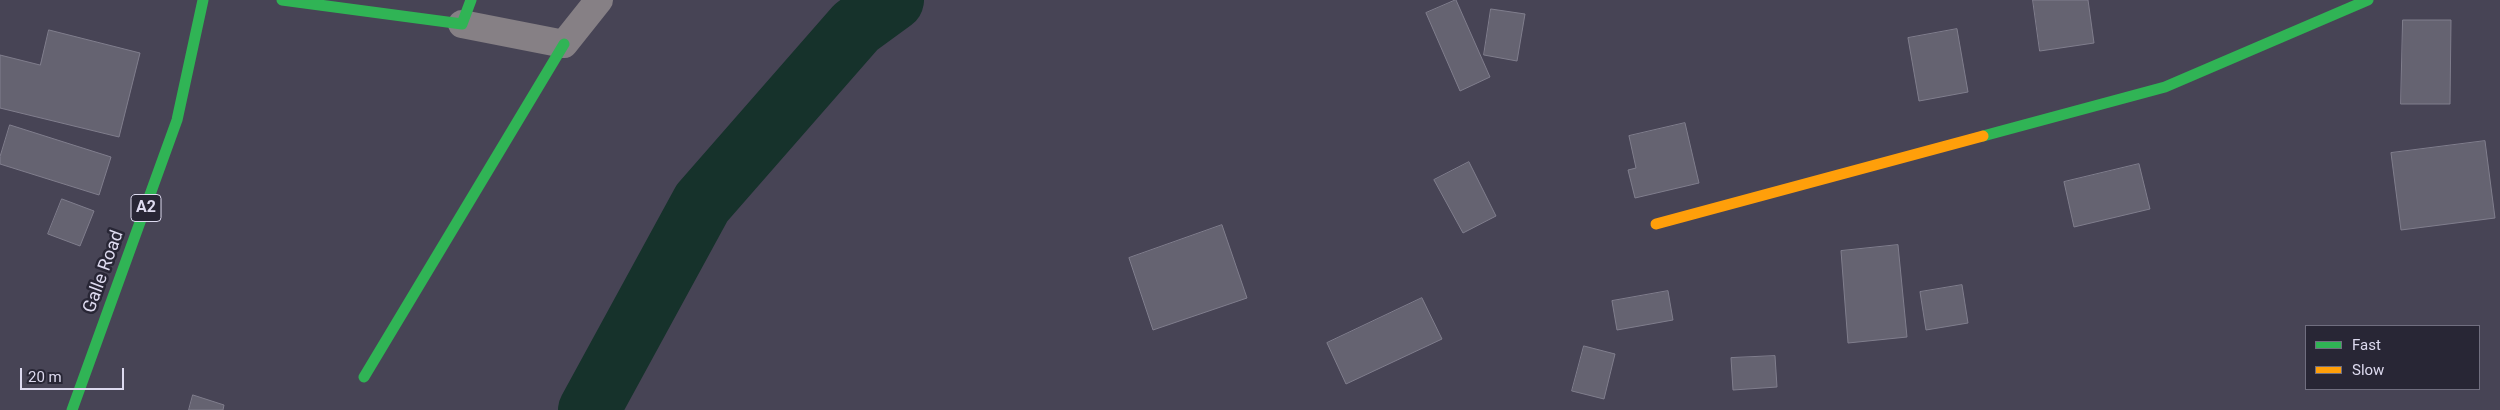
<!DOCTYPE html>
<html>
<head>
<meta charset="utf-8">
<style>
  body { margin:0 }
  #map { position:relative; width:2500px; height:410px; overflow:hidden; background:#474455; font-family:Roboto,sans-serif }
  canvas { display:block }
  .legend { position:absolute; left:2305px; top:325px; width:175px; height:65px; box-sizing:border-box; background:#282635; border:1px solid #706e7f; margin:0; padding:6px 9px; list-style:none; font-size:15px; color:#dddaef }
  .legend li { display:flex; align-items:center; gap:10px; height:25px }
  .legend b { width:25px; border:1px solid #706e7f }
  .scale { position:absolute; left:20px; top:368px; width:104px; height:22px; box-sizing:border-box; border:2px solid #dddaef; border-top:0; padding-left:6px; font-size:15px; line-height:18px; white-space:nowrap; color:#dddaef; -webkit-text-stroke:4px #282635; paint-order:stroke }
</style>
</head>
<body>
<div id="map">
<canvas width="2500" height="410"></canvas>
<ul class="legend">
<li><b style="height:6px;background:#30b455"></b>Fast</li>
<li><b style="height:6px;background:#ff9f0a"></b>Slow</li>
</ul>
<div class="scale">20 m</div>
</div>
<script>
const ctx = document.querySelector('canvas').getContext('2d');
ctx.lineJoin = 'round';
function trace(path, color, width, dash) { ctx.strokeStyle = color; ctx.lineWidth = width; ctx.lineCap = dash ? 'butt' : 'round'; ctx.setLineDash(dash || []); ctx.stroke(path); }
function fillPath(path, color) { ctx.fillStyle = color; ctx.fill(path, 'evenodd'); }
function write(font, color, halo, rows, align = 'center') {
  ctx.font = font + ' Roboto,sans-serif'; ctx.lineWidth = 5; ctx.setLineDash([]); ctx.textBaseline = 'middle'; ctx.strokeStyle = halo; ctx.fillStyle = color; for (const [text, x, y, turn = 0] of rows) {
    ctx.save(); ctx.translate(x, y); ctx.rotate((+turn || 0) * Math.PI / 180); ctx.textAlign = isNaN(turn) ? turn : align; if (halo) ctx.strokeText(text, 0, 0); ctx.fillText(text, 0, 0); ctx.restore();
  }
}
const river = new Path2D(`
  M589,410l113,-207 154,-176 37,-27`);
const building = new Path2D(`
  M1456,0l34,77 -30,14 -34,-78z
  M2033,0h55l6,43 -54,8z
  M1491,9l34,5 -8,47 -33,-6z
  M2403,20h48l-1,84h-49z
  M1957,29l11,63 -49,9 -11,-63z
  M49,30l91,23 -21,84 -119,-29v-53l40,10z
  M1685,123l14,60 -64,15 -7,-28 8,-2 -7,-32z
  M10,125l101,32 -12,38 -99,-31v-7z
  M2485,141l10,77 -94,12 -10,-77z
  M1469,162l27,54 -33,17 -29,-53z
  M2139,164l11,45 -76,18 -10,-45z
  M62,199l32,12 -14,35 -32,-12z
  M1222,225l25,73 -94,32 -24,-72z
  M1898,245l9,92 -59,6 -7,-92z
  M1962,285l6,38 -42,7 -6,-38z
  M1668,291l5,29 -56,10 -5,-29z
  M1422,298l20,41 -96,45 -19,-41z
  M1584,346l31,8 -11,45 -32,-8z
  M1775,356l2,31 -44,3 -2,-32z
  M193,395l31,10 -1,5h-34z`);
const street = new Path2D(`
  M462,24l102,20 35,-44`);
const fast = new Path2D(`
  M282,0l180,24 9,-24
  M1983,136l182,-49 203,-87
  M364,377l200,-333
  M72,410l105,-290 26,-120`);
const slow = new Path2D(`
  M1656,224l327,-88`);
const shields = [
  [146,208,30]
];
const shieldNames = [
  ["A2",146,208]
];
const streetNames = [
  ["Galle Road",104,272,-70]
];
trace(river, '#16322b', 62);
fillPath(building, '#656371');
trace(building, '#807e8d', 1);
trace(street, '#868085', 28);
trace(fast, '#30b455', 11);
trace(slow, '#ff9f0a', 11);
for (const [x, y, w] of shields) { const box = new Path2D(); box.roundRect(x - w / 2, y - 13.5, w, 27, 4); ctx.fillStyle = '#282635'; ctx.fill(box); trace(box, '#dddaef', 1); }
write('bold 16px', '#dddaef', null, shieldNames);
write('18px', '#dddaef', '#282635', streetNames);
</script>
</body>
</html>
